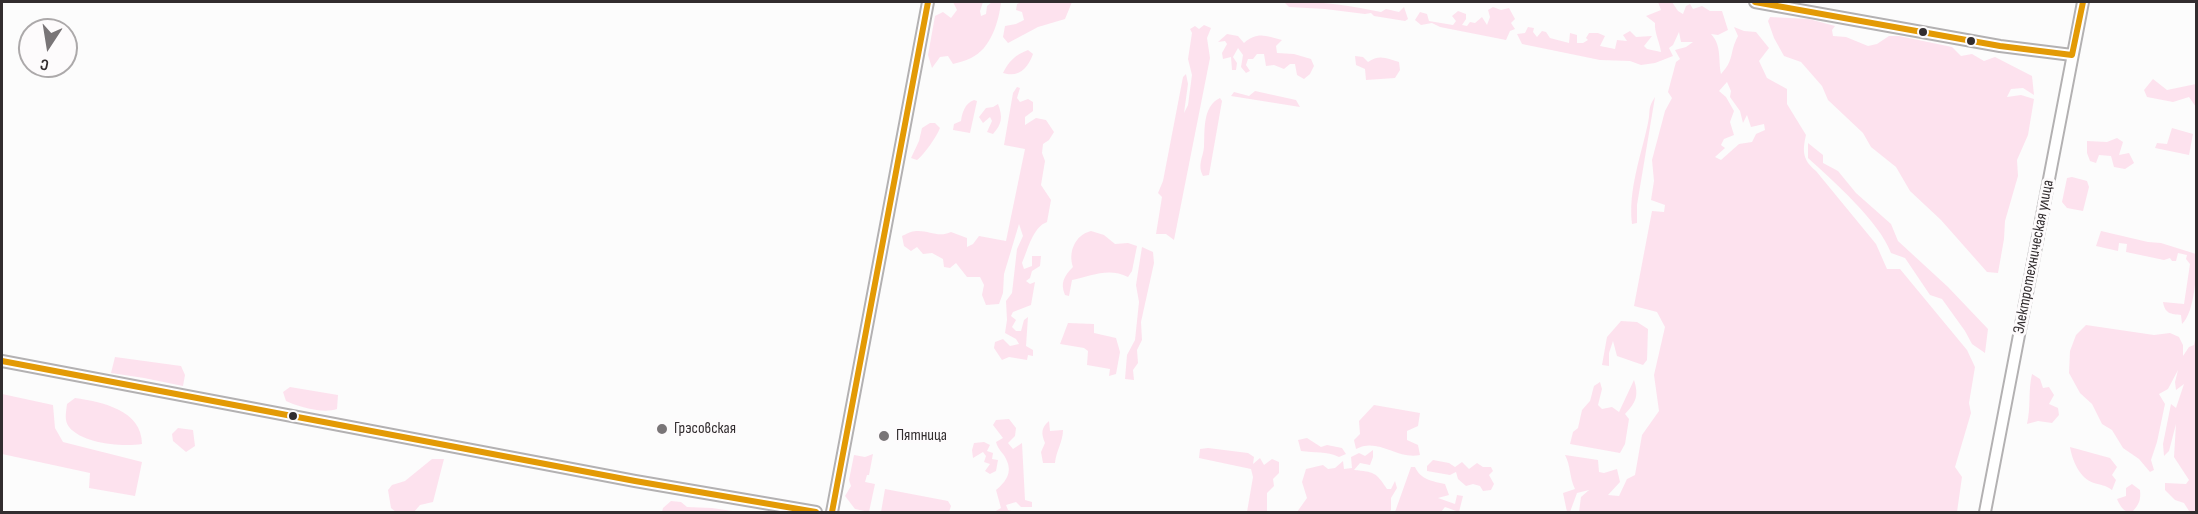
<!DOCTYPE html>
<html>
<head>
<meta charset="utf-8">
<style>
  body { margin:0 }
  #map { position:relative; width:2198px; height:514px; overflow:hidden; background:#fcfcfc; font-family:"Sofia Sans Condensed",sans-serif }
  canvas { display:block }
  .frame { position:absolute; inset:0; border:3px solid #322d2f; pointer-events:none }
  .north { position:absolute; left:18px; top:18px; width:60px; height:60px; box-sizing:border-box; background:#fdfbfc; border:2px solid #aca9aa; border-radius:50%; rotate:192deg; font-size:16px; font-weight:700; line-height:24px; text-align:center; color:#322d2f }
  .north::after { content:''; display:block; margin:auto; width:21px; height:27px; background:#797577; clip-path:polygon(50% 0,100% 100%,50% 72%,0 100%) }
</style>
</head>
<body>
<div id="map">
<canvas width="2198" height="514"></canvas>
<div class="frame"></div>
<div class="north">С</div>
</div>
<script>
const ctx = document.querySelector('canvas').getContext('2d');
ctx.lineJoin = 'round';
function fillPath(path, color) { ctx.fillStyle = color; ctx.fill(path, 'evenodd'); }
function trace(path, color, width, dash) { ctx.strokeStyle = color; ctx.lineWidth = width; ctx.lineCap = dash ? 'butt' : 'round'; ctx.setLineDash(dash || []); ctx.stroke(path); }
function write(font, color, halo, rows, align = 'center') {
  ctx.font = font + ' "Sofia Sans Condensed",sans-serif'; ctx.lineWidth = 6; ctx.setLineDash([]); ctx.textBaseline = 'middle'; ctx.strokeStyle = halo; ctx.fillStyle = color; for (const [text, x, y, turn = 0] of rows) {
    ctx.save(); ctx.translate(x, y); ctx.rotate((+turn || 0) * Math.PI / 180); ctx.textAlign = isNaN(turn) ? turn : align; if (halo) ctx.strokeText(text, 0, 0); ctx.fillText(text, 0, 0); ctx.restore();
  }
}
const green = new Path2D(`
  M953,2h30l-3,9 1,5 5,-2 1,-8 5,-4h9c-2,19 -10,47 -30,56 -6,3 -12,4 -18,6l-5,-8 -8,1 -8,11 -4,-13 7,-39 8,-4 8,6 6,-8z
  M1021,2h51l-7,17 -27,8 -30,16 -5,-6 2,-11 11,-2 8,-4 -2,-8 -6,-2 1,-6z
  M1284,2c33,-2 65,4 97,10l5,-3 13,3 5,-5 4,12 -3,2 -31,-5 -3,-3 -6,1 -40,-5 -36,-2z
  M1658,2h14l6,9 5,3 3,-8 4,-2 3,5 9,-3 8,5h12l6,19 -10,5 -7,-1c11,12 7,25 10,40 14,-15 8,-21 17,-38l-4,-9 10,4 12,1 13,16 -10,13 8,17 20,11v15l19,31c-4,17 -3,25 10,36l60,73 11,25h13l67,81 8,17 -6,36 2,10 -16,54 7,10 -5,35h-378l2,-15 8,-7 -12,3 -7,19h-3l-4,-19 12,-4c-6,-12 -4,-23 -10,-34l33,5 1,12 5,1 13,-4 3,13 -12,13 11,1 8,-17 8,-4 7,-40 17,-24 -5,-36 11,-48 -8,-15 -23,-6 18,-95 12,1 1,-7 -14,-5 3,-19 -2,-21 13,-49 7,-13 -4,-6 8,-30 4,-3 -5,-9 11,-3 7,-5h-12l-2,-10 -6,13 -4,3 4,8 -18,7 -14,2 -11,-4 -30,-1 -78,-16 -5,-10 8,-1 3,-6 6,1 -1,4 4,5 5,-6 4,1 4,6 19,5 1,-10 7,2v8h6l5,-3 -2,-2 3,-5h9l7,3 -5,10 15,3 2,-9 10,1 -4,-6 7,-4 6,6 16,-1 -8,10 3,3 14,3c-1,-9 -7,-20 -6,-29l-9,-7 15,-6zM1727,82l4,9 -1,6 10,14 3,12 4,-8 4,12 13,-3 1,6 -9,4 -4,8 -13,2 -18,16 -6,-3 10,-9 -4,-3 3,-6 10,-4 -4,-13 4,-11 -8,-14 -7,-6z
  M1493,7l8,3 8,-2 6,11 -4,4 4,6 -5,2 -4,9 -66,-13 -8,-4 -11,2 -6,-5 5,-8 7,2 2,7 24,4 3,-4 -4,-5 6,-5 8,3v5l-4,6 5,1 3,-4 5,1 7,-6 5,8 3,-8 -2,-7z
  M1770,17l39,2 26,7 -3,4 1,6 13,1 22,9 9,-2 12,-8h10l53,11 9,9 11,-2 12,7 11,-4 37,19 2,19 -11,-7 -12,1 -4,8 14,-2 13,4 -6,36 -11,25 1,16 -13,45 -1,18 -6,34 -11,-1 -46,-52 -31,-29 -14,-24 -25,-20 -8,-14 -35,-33 -6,-14 -21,-24 -17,-6 -10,-18 -6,-17z
  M1204,25l7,3 -4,10 3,20 -36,182 -8,-6h-10l6,-37 -4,-4 5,-12 20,-104 3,-3 2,10 -4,29 4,-8 4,-30 -4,-16 4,-26 -2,-4 5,-3 4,3z
  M1227,34l11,2 6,7c13,-12 23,-7 38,-3l-6,6 1,7 17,1 17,5 3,7 -4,8 -6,5 -7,-4 -2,-11h-5l-6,5 -10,-4 -8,1 -2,-12h-7l-4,5h-5l-2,6 4,6 -4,2 -5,-6 2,-12 -5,-7 -5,9 4,6 -1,7h-4l-1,-13 -8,2 -1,-6 5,-9 -2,-3 -7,1z
  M1028,50l5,4c-5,14 -14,24 -30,19 6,-12 12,-18 25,-23z
  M1355,56l8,1 5,5c11,-8 19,-4 31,0l1,8 -5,8 -29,2 -1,-11 -9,-4z
  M2153,79l14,11 29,-6v23l-7,-10 -16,5 -26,-5 -3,-7z
  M1017,87l3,1 -3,10 3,4 8,-3 5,3v9l-8,6v8l11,-7 10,2 8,12 -5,8 -6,4 -1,9 3,8 -4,24 10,15 -4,22c-14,5 -19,27 -25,41l2,6 8,-3v-10h9l-1,10 -8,5 -2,7 -4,3 4,3 5,-2 -4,23 -18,7 -2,4 5,4 -4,7 4,4h5l3,-11 4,-3 -2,29 7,4v6l-5,-1 -1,5 -18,-3 -7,3 -8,-12 1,-6 8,-3 7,7 9,-2 -3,-5 -11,-6 2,-13 -1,-19 6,-8 5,-44 6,-13 -4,-12 -15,50 -1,19 -4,11 -13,1 -4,-10 2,-10 -4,-8h-13l-11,-14 -6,5 -6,-1 -1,-8 -11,-6 -9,1 -6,-7 -6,4 -7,-5 -2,-10c4,-2 10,-5 14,-5 13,-1 22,7 35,1l16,6v9l6,-3 6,-8 27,5 19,-92 -21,-4 9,-52z
  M1255,91l41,9 4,7 -69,-11 3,-4 15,4z
  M1655,97l-18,108v18l-5,1c-4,-34 9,-68 16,-101 3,-12 -1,-14 7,-26z
  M1220,98l2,3 -13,74 -6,1c-6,-11 0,-18 1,-29 1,-15 -2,-41 16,-49z
  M974,100l3,1 -7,32 -17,-3 1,-6 7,-3c1,-8 4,-18 13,-21z
  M998,104c5,13 4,20 -5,30l-6,-2 5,-11 -2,-4 -7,6 -4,-6 7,-9 7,-1z
  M930,123h5l5,5c-3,8 -16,27 -23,32l-6,-2 8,-17 3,-13z
  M2172,128l21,6 -4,21 -34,-7 2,-5 10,1z
  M2117,138l6,4 -4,13 10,-2 5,10 -9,6 -11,-2 -3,-11 -12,-1 -3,8 -6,-2 -3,-8v-12l20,1z
  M1808,143l15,12v8l15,8 18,22 35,31 7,17 50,46 40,42 -3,24 -13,-9 -7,-13 -23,-32 -12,-4 -25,-37 -14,-5c-12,-32 -58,-72 -83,-95z
  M2072,177l15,4 2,6 -6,24 -16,-3 -5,-6 5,-24z
  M1091,231l13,4 11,9 13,-1 9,3 -5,25 -4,6c-19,-10 -37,-1 -56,3l-3,16 -4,-1c-5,-12 -1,-19 8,-28 -5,-15 2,-32 18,-36z
  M2101,231l47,11 13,1 35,11c1,17 -1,58 -14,70l-1,-9c-10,-1 -16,-1 -18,-13l21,2 6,-40 -4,-5 1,-4 -9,-2 -2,8h-4l-2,-3 -6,2 -38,-8 1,-8 -8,-1 -1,8 -22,-5z
  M1142,247l11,5 1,11 -13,59 1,18 -5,10 1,13 -5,7 1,10 -9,-1 2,-24 8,-15 4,-38 -3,-17z
  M1621,321l16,1 11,7 -1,31 -4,5 -26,-9 -4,-15 -4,12v13l-7,-1 5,-28z
  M1068,323l26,1v9l22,5 4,14 -4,22 -7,2 1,-7 -23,-4 1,-14 -4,-3 -24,-4z
  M2086,325l68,10 16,-2 9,4 4,8v11l6,-9 5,-2 2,-10v177h-8l1,-1 -5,-8 -9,-3 -10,-10v-7l21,1 3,-4 -15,-23 2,-33 -7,27 -5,5 -1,-12 8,-40 5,4 8,-24 -8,6 -1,-8 3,-12 -10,19 -9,5 6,10 -8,38 -6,18 3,10 -4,2 -11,-13 -16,-11 -11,-18 -10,-6 -10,-20 -12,-11 -11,-20 1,-22 6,-16z
  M115,357l66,9 4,9 -2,11 -39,-8 -33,-5z
  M2032,374l8,5 3,9 6,-1 5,8 -5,9 9,4 1,7 -7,8 -14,-2 -11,3c4,-17 1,-33 5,-50z
  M1634,380c5,16 2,22 -9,34l4,5 -4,25 -5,9 -50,-9 3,-12 5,-4 4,-18 8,-9 4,-15 6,-4 2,7 -4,16 4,4 10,-2 7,5z
  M290,387l48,8 -1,14c-14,5 -38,-2 -51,-8l-3,-9z
  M2,394l51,11 2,23 8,14 79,20 -7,34 -46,-8 1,-15 -88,-19z
  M75,398c27,4 67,12 67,46 -20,3 -59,0 -73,-17 -5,-6 -3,-15 -2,-23z
  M1374,405l46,8 -2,13 -11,5v9l11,5 2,10c-23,5 -42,-18 -64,-6l-2,-9 6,-6 -1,-13z
  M1009,419l7,9 -1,8 -7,7 5,6 9,-6 3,57 7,2v5h-11l-5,-5 -10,3 2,5 7,2h-21l7,-4 -5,-18c10,-8 17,-18 10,-31 -3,-7 -8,-9 -10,-17l7,-4 -10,-13 3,-5z
  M1049,421l1,10 13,-1c0,12 -7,21 -8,33h-12l-2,-11 4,-9c-4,-10 -4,-15 4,-22z
  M178,428l15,2 2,16 -9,6 -13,-11 -1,-7z
  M1307,438l14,9 6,-2 15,3 4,6 -7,3c-13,-6 -24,-4 -38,-6l-3,-11z
  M984,442l6,3 -3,6 6,2 -1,6 6,1 -2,11 -6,3 -5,-3 5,-7 -6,-2 2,-6 -3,-4 -10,6 -1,-8 2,-7z
  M2070,447l40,11 7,9 -5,8 4,5 -4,10c-7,-5 -11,-5 -18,-7 -14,-4 -22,-23 -24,-36z
  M1208,448l40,5 6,4 -1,7 7,-6 4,7 8,-6 7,3v11l-6,6 1,7 -7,7v19h-20l6,-35 -2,-8 -52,-11 1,-9z
  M1373,450v7l-3,8 -10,-2 -6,7c20,2 22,2 33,19h4l4,-8 2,7 -6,10v12l-2,2h-92l10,-14 -5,-16 4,-13 17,-4 5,4 7,-1 8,-7 1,8 8,-1 -1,-11 8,-4 6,3z
  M873,454l-4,21h-2l-2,7 10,2 -6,28 -14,-3 -10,-13 6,-10 -2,-6 5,-25 11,2z
  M432,459h12l-11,43 -13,3 -6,7h-18l-5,-4 -3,-18 4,-5 13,-4z
  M1433,460l16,3 6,4 7,-5 7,7 8,-6 6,4h8l2,4 -4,4 5,9 -3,6 -8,1 -3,-5 -7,-2 -7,2 -8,-7 -2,-7 -6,3 -23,-4v-5z
  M1411,467h4c6,13 17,14 30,17l4,11 -11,3 17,6 2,-9 6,1 -4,16 -14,-5 -4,5h-46z
  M2132,484l8,6c1,10 -1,15 -8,22 -8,1 -12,-6 -15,-13l9,-3v-8z
  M885,489l63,12 3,5 -2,6h-68z
  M671,501l10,1 6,5 25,1 27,4h-77l1,-4z`);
const secondary = new Path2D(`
  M1755,2l245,44 72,9
  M2,361l633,120 181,31
  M832,512l96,-510
  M1985,512l98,-510`);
const bus1 = new Path2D(`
  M1755,2l245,44 72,9 11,-53
  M2,361l633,120 181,31
  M832,512l96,-510`);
const markers = [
  [1923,32,5,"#322d2f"],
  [1971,41,5,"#322d2f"],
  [293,416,5,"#322d2f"],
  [662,429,6,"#797577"],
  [884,436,6,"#797577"]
];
const streetNames = [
  ["Электротехническая улица",2034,257,-79]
];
const poiNames = [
  ["Грэсовская",674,429],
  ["Пятница",896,436]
];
fillPath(green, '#fde2ee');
trace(secondary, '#b3b1b2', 14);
trace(secondary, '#fff', 10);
trace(bus1, '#e39a05', 6);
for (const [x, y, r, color] of markers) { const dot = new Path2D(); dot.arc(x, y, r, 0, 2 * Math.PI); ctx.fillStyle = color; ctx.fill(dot); trace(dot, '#fdfbfc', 2); }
write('16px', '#322d2f', '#fdfbfc', streetNames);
write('16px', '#322d2f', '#fdfbfc', poiNames, 'left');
</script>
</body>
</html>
